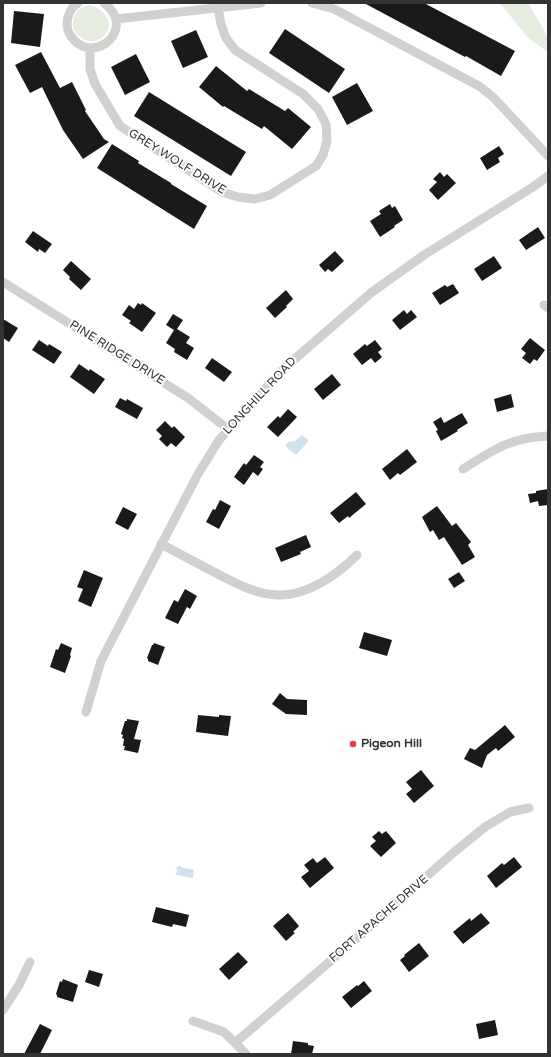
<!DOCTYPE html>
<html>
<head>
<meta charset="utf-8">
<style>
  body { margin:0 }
  #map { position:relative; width:551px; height:1057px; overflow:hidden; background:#fff; font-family:"Varela Round",sans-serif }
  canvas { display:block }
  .frame { position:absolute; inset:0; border:4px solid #333; pointer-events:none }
</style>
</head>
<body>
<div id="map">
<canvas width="551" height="1057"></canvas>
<div class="frame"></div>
</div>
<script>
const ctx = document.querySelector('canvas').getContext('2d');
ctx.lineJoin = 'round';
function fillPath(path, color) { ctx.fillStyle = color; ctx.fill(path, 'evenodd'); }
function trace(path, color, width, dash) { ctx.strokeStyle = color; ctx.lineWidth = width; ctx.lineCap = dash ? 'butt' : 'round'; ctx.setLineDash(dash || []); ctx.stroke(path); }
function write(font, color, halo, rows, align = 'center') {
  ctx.font = font + ' "Varela Round",sans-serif'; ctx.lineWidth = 4; ctx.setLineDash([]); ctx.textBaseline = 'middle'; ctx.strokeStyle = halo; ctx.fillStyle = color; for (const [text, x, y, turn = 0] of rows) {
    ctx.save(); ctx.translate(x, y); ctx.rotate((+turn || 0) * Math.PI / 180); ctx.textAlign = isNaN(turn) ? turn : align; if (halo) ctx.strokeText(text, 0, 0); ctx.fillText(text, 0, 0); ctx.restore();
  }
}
const green = new Path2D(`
  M500,3h28l20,34v13h-3l-17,-12z
  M90,5c14,4 27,19 13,32 -14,12 -37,-4 -28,-22 4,-7 8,-9 15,-10z`);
const water = new Path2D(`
  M302,435l6,5v2l-12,13 -10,-8v-3l3,-2 6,-1z
  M180,865l1,2 13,3 -1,8 -17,-3 1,-5 -1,-2z`);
const building = new Path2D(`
  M364,3h60l91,48 -14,25 -35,-20 -1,1z
  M14,11l30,3 -4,33 -29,-4z
  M285,29l60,40 -16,24 -60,-40z
  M196,30l12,27 -25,11 -12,-27z
  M41,52l19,36 12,-6 14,28 -1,1 19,28 5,3 -26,17 -20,-29 -21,-43 -12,6 -15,-28z
  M136,54l14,28 -25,13 -14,-28z
  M216,66l31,25 2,-2 36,22 3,-3 23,19 -19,22 -28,-23 -2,3 -38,-23 -1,1 -24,-20z
  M357,83l16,28 -26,14 -15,-28z
  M149,92l97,60 -15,24 -97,-60z
  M112,144l27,17 -1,2 33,20v1l36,22 -13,23 -97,-61z
  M499,146l5,8 -6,4 2,4 -13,8 -7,-12z
  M440,172l4,5 3,-3 9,9 -18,17 -9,-10 8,-8 -4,-3z
  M390,204l2,4 3,-2 8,14 -9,6 1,1 -15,10 -10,-16 11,-7 -2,-3z
  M538,227l7,11 -19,12 -7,-10z
  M33,231l19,13 -7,9 -6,-4 -1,3 -13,-10z
  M335,251l9,10 -12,11 -4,-3 -3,3 -6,-7z
  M494,256l8,12 -20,13 -8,-12z
  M71,261l20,18 -10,11 -12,-11 1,-2 -7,-7z
  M453,284l6,9 -19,12 -8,-12 13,-8 2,2z
  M286,290l7,9 -7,7 1,1 -12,11 -9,-10z
  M138,303l3,2 1,-2 14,10 -14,19 -13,-9 2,-2 -9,-6 7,-10 5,4z
  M404,310l3,4 4,-4 6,7 -17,13 -8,-10z
  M173,314l10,6 -6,9 13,8 -4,6 8,5 -7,12 -13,-8 1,-3 -9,-6 8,-13 -8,-5z
  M3,319l15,9 -9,14 -6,-4z
  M530,338l15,12 -8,11 -3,-2 -4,5 -8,-6 4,-5 -5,-4z
  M39,340l9,6 1,-2 13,8 -8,12 -22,-14z
  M375,340l7,9 -4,3 4,5 -7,6 -4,-5 -9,7 -9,-11 12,-10 2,2z
  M212,358l20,14 -8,10 -19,-14z
  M79,364l10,7 1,-2 15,10 -11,15 -24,-17z
  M332,374l9,11 -18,15 -9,-11z
  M511,394l3,13 -17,5 -3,-13z
  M120,398l6,3 1,-2 16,9 -6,11 -22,-12z
  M288,409l9,8 -19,20 -11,-10 11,-11 2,2z
  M462,413l6,10 -11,7 1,1 -17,10 -5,-10 2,-1 -5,-8 8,-5 3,6z
  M165,421l7,7 2,-2 11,11 -9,10 -5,-4 -4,4 -8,-8 3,-3 -6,-6z
  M407,449l10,13 -17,13 -2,-2 -8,7 -8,-11z
  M254,455l10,7 -4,5 3,2 -5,7 -5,-4 -9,13 -10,-8 10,-14 2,2z
  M548,489v16l-9,1 -1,-5 -8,2 -2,-9 8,-1v-2z
  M356,492l10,12 -17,14 -1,-2 -9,7 -9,-10z
  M220,500l11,6 -12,23 -13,-7 7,-13 2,1z
  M437,506l15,20 4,-3 15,19 -3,3 7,12 -13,8 -18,-28 -5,3 -6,-10 -3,2 -8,-15z
  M123,507l14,7 -9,16 -13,-7z
  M306,535l5,12 -11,5 1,2 -20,8 -6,-14z
  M84,570l19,8 -12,29 -13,-6 5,-12 -6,-2z
  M459,572l6,9 -11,7 -6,-9z
  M185,589l12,7 -7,13 -3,-2 -9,17 -13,-6 9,-18 4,2z
  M364,632l28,8 -5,16 -28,-8z
  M61,643l11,5 -2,7 1,1 -6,17 -15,-6 6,-18 2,1z
  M154,643l11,4 -7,18 -10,-4v-2l-1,-1 5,-13h1z
  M280,693l7,6 20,1v15l-21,-1 -14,-10z
  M198,715l21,2v-2l12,1 -3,20 -32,-4z
  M127,719l12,2 -5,18 7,1 -3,13 -14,-3 1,-4h-2l1,-7 -2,-1 1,-3 -2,-1 4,-13h2z
  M505,725l10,12 -17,14 -2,-3 -9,7 -5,13 -18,-9 6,-11 5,2z
  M421,770l13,16 -20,17 -8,-9 6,-5 -6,-7z
  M379,831l3,3 4,-3 10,12 -15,14 -11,-11 6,-5 -4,-4z
  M325,857l9,11 -24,20 -9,-11 8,-6 -5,-6 9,-7 4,5z
  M514,857l8,10 -26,21 -9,-12 15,-13 2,2z
  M156,907l33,8 -3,12 -13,-3 -1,3 -20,-5z
  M288,913l11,13 -6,6 2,1 -9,8 -13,-15z
  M481,913l9,10 -27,21 -10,-12 17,-14 1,3z
  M419,943l10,13 -20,16 -9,-12 5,-4 -1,-1z
  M238,952l10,10 -19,18 -10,-11z
  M89,970l14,4 -4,13 -14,-5z
  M63,979l15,6 -5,17 -16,-5v-2l-1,-1 4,-13 2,1z
  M364,981l8,10 -21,17 -9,-11 15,-12 1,1z
  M495,1020l3,15 -19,4 -3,-15z
  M40,1024l12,6 -12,24h-16z
  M293,1041l15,2v2l6,1 -2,8h-21z`);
const street = new Path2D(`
  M78,3c-7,4 -11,13 -11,21 0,6 3,12 7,16 22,24 63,-12 30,-37
  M312,3l22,6 145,77 14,11 55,59
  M116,19l145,-16
  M90,48v21l5,15 25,42 102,66 16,5 17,2 15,-4 46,-29 7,-11 4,-14 -1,-17 -8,-15 -15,-15 -68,-44 -9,-12 -5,-14 -3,-16
  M3,282l185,116 40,31
  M544,305l4,3
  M463,469c32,-20 46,-31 85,-33
  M161,544c17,9 34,18 51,27 20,10 43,24 66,24 29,1 59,-20 79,-40
  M86,712l15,-51 97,-187 21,-34 63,-70 90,-78 52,-37 109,-68 15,-11
  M3,1010l16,-25 11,-23
  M193,1021l31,11 22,22
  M236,1042l119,-102 98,-87 32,-26 25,-15 19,-4`);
const markers = [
  [353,744,4,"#e63946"]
];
const streetNames = [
  ["GREY WOLF DRIVE",177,162,32],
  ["PINE RIDGE DRIVE",117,353,32],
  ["LONGHILL ROAD",260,396,-47],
  ["FORT APACHE DRIVE",379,919,-41]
];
const poiNames = [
  ["Pigeon Hill",361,744]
];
fillPath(green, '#e6ecdf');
fillPath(water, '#cfe2ee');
fillPath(building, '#1a1a1a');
trace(street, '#d0d0d0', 9);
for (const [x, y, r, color] of markers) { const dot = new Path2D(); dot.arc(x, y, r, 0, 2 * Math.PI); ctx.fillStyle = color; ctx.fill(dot); trace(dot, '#fff', 1.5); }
write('12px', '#333', '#fff', streetNames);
write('bold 12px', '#333', '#fff', poiNames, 'left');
</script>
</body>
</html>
